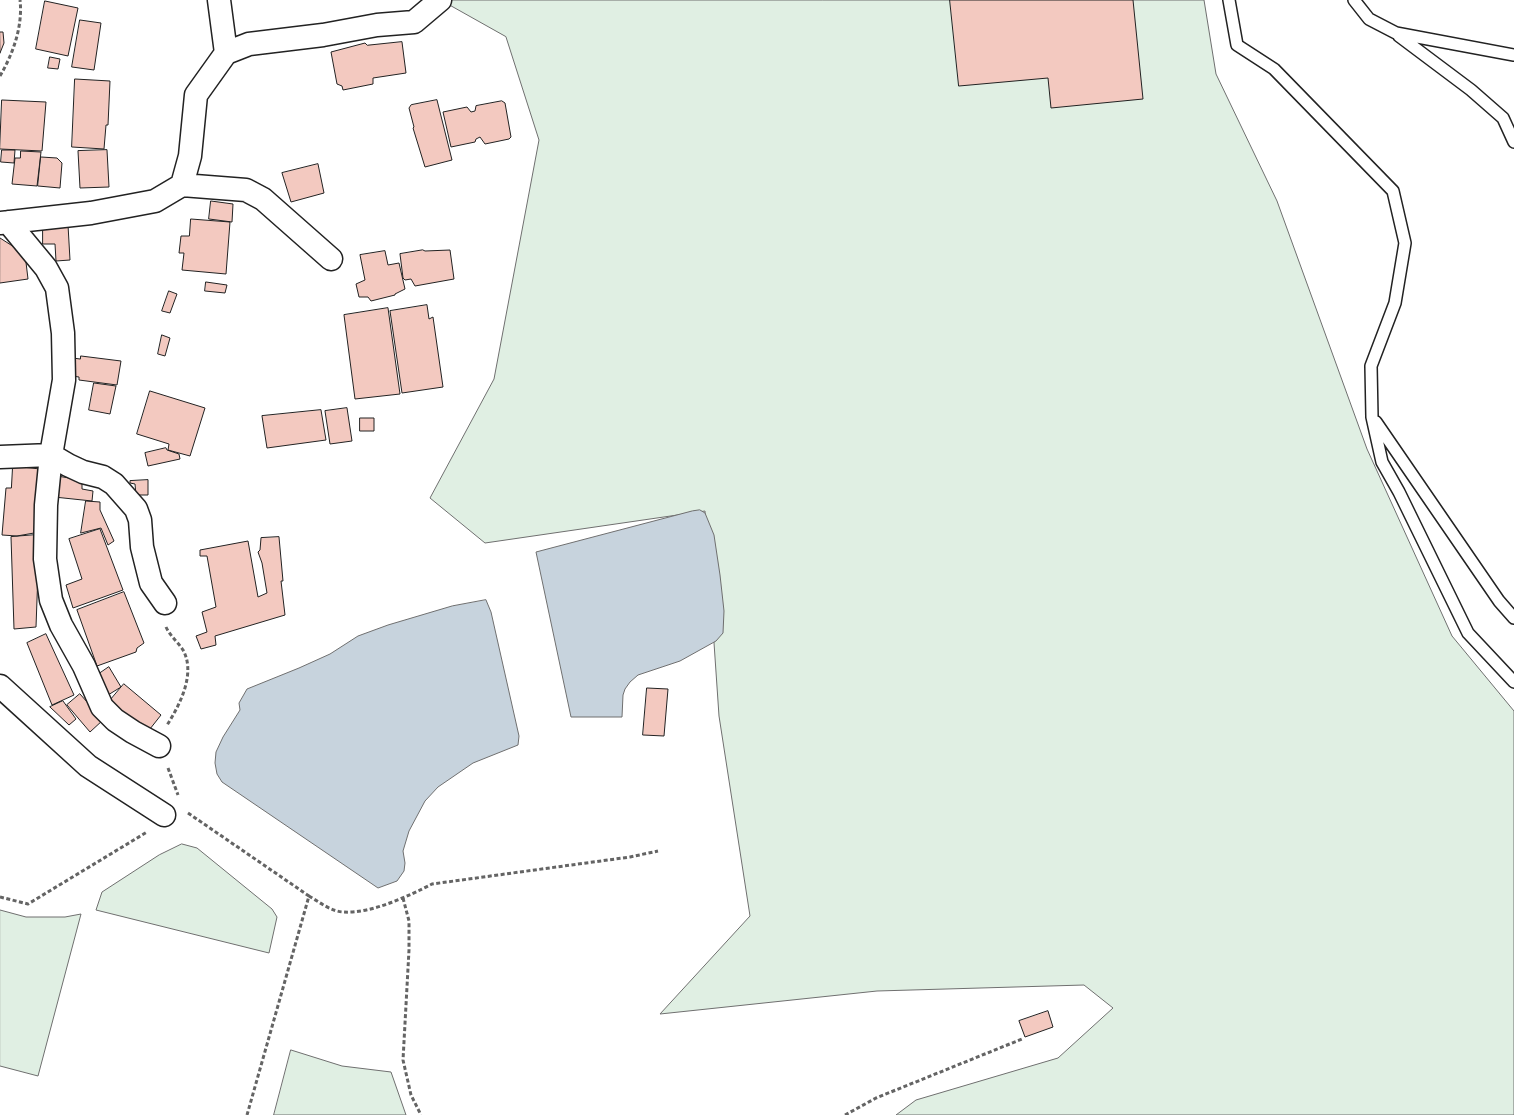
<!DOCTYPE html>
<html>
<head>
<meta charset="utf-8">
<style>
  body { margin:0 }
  canvas { display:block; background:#fff }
</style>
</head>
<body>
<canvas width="1514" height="1115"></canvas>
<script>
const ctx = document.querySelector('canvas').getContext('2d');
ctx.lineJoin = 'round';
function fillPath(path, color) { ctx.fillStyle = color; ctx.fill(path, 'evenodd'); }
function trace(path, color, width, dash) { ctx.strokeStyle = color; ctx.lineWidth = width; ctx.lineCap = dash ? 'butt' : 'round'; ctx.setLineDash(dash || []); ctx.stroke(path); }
const green = new Path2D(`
  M441,0h763l12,74 61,127 90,248 85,187 62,75v404h-618l20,-15 142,-42 55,-50 -29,-23 -207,6 -217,23 90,-98 -31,-200 -14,-205 -220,32 -55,-45 64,-119 45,-239 -33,-103z
  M182,844l15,4 75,61 5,8 -8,36 -173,-43 6,-18 57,-37z
  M0,910l26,7h39l16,-3 -43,162 -38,-10z
  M291,1050l51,16 49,6 15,43h-132z`);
const water = new Path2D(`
  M700,510l5,3 9,22 6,40 4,36 -1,22 -7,8 -36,20 -42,14 -8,7 -5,7 -2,6 -1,22h-51l-35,-165 156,-41z
  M486,600l5,12 28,124 -1,9 -45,18 -35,24 -13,14 -16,30 -6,20 2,12 -1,8 -7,10 -19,7 -156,-106 -5,-8 -2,-11 1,-11 7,-15 17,-27 -1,-7 8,-14 52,-21 31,-14 28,-18 30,-11 64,-19z`);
const building = new Path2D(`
  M950,0h183l10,99 -92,9 -3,-30 -89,8z
  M45,1l33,7 -10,48 -32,-7z
  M80,20l21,3 -7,47 -22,-3z
  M0,32h3l1,11 -4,10z
  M402,42l4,31 -33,5v6l-30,6 -1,-4 -5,-2 -6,-32 34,-9 2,2z
  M50,57l10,2 -2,10 -10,-1z
  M75,79l35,2 -2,44h-2l-2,24 -32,-2z
  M2,100l44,2 -4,49 -42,-2z
  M437,100l15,60 -27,7 -12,-39 1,-1 -5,-19 2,-3z
  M502,101l3,2 6,34 -2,2 -24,5 -5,-7 -4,2 -1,3 -24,5 -8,-35 24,-5 4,5 4,-1 1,-5z
  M2,150h13l-1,13 -13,-1z
  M107,150l2,37 -29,1 -2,-37z
  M21,151l20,1 -4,34 -25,-2 3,-26h5z
  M41,157l16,1 5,5 -2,25 -22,-2z
  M318,164l6,29 -33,9 -9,-29z
  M211,201l22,3 -1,18 -23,-3z
  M191,219l39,3 -4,52 -44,-4 2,-17h-5l2,-17h8z
  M43,225h25l2,35 -14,1 -1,-17h-12z
  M0,238l25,16 3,25 -28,4z
  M423,250l2,1 25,-1 4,29 -39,7 -4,-7 -6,1 -2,-2 -3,-24z
  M385,251l3,14 11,-2 6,26 -10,5v1l-24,6 -3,-4h-9l-3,-13 9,-4 -5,-25z
  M206,282l21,3 -2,8 -20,-2z
  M169,291l8,3 -7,19 -8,-2z
  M427,305l2,14 4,-2 10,70 -41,6 -12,-82z
  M388,308l12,86 -45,5 -11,-84z
  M162,335l8,3 -5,18 -7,-2z
  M81,356l40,5 -4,24 -38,-5v-3l-7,-1 1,-18 7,1z
  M94,383l22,3 -6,28 -21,-4z
  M150,391l55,17 -15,48 -22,-6 1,-6 -32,-10z
  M347,408l5,33 -22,3 -5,-33z
  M321,410l5,30 -59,8 -5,-32z
  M360,418h14v13h-14z
  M166,448l1,2 12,4 1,5 -32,7 -3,-13z
  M13,466l27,3 -6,64 -17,3 -15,-1 4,-47h5z
  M57,476l25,4v9l11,2 -1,10 -38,-4z
  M148,480v15h-12l-1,-11 -5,-1v-2z
  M86,501l14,1v8l14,31 -6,4 -7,-17 -20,5z
  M100,529l23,61 -50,18 -7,-23 16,-6 -13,-40z
  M36,535l2,37 -2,55 -22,2 -3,-92z
  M279,537l4,44h-2l4,34 -70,21 1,9 -15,4 -5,-13 11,-4 -5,-20 14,-5 -9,-51h-7v-6l48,-9 10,56 9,-4 -5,-30 -4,-11 2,-2 1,-12z
  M124,592l20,51 -7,5 -1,4 -39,14 -20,-56z
  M46,634l28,61 -22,10 -25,-62z
  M109,667l12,20 -13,8 -12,-19z
  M124,684l37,31 -15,19 -38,-31z
  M647,688l21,1 -4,47 -21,-1z
  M80,694l23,26 -13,12 -23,-27z
  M63,701l13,18 -7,6 -19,-18z
  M1048,1011l5,16 -28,10 -6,-16z`);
const path = new Path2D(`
  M0,76c13,-22 23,-50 20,-76
  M166,627c4,9 12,15 17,23 13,23 -3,55 -16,75
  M168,768l10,27
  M188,813l121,83 -62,219
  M309,896c10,6 23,16 35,16 26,2 65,-16 88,-28l198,-27 28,-6
  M0,897l28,7 119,-72
  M403,898l6,23v29l-6,110 8,35 10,20
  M845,1115l31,-17 146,-59`);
const service = new Path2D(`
  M1229,0l8,45 37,24 119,122 12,52 -10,60 -24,63 1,51 10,45 17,30 69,141 46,49
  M1354,0l15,19 27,14 118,22
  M1399,36l72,54 32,28 11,24
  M1376,422l123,179 15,17`);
const minor = new Path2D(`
  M219,0l7,53
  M182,185l8,-29 6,-61 30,-42 23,-9 74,-9 54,-10 37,-3 26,-22
  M8,222l38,46 11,20 6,45 1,47 -13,75 -5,50 -1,54 6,41 10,25 23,41 18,41 13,13 18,12 26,14
  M0,223l91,-10 64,-12 27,-16 64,5 17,9 68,60
  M0,457l51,-2 17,10 15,7 20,5 11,7 22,25 4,11 2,27 9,36 14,20
  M0,686l88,80 76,49`);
fillPath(green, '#e0efe3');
trace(green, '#6f6f6f', 1);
fillPath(water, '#c7d3dd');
trace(water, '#6f6f6f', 1);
fillPath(building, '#f3c9c0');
trace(building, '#222', 1);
trace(service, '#222', 14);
trace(minor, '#222', 25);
trace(path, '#646464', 3, [4, 2.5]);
trace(service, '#fff', 11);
trace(minor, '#fff', 22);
</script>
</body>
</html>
